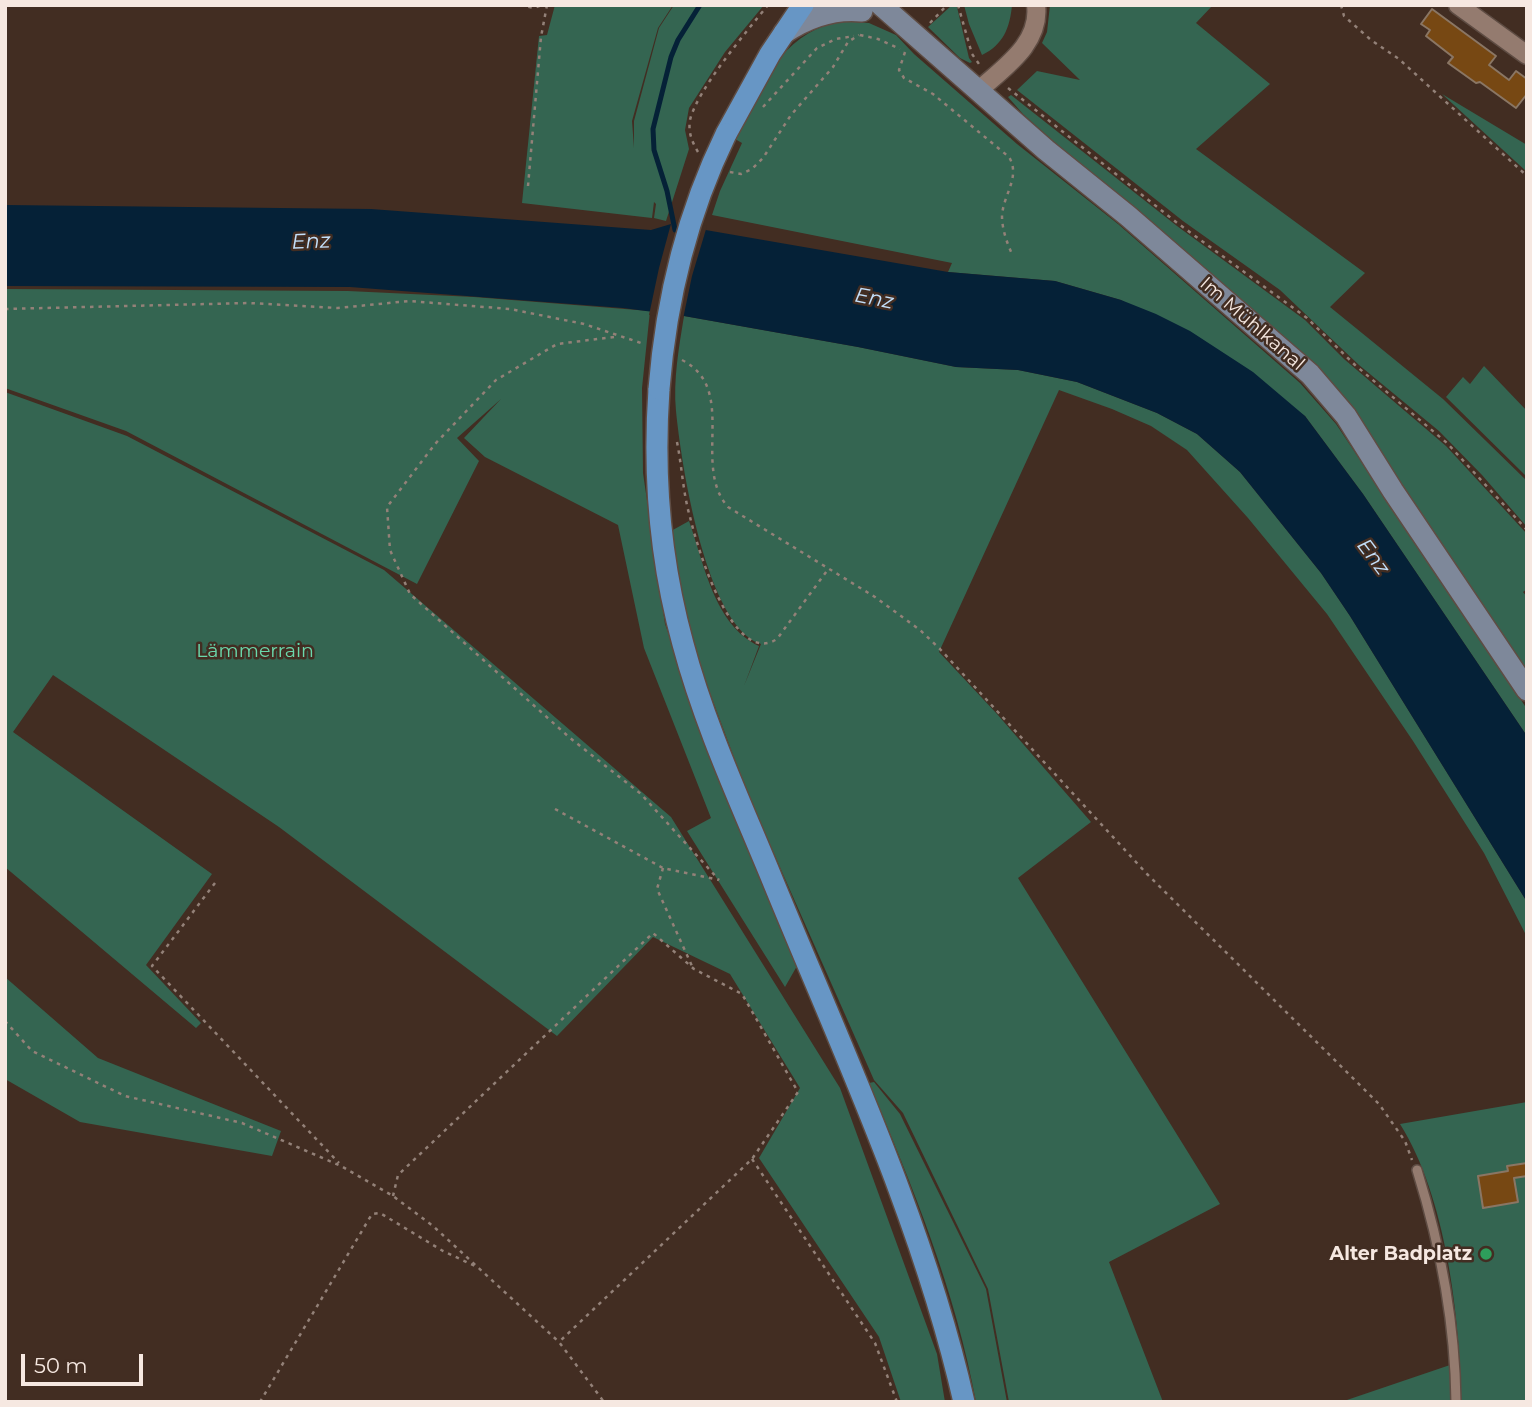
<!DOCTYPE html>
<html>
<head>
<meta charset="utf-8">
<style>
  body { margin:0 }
  #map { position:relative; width:1532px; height:1407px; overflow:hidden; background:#422d22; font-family:Montserrat,sans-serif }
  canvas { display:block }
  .frame { position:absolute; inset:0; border:7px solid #f6e8e1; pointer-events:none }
  .scale { position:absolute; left:21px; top:1354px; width:122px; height:32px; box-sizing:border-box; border:4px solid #f6e8e1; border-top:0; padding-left:9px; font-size:21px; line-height:24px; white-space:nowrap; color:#f6e8e1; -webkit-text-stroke:5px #422d22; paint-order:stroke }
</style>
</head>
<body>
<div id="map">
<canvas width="1532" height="1407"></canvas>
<div class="frame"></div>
<div class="scale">50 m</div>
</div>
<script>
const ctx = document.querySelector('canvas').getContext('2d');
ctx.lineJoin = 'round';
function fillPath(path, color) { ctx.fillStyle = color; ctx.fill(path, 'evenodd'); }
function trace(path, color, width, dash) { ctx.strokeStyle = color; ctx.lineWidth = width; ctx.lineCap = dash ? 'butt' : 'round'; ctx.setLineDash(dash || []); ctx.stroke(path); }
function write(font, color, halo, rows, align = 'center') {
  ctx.font = font + ' Montserrat,sans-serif'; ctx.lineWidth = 5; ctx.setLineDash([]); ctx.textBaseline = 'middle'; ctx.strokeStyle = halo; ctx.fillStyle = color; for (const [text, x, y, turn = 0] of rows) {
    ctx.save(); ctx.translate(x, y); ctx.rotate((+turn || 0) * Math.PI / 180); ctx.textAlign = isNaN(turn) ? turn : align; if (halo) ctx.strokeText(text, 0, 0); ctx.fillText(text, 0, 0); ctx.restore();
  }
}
const green = new Path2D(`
  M555,5h118l-15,23 -26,93 2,27v-27l25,-93 15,-23h90l-39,47 -36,56 -4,22 4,19 -23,72 -12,-3 2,-14 -2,-2 -2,16 -130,-15 17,-167 8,-1z
  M964,5h48c-2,23 -9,40 -30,50l-13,-31z
  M1050,5h163l-17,18 74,61 -74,65 169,124 -35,34 113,92 84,82v46l-45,-52 -43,-44 -80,-66 -79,-75 -97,-69 -166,-131 20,-19 43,9 -38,-37 5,-11z
  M951,6l6,1 12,51 3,4 -2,1 -10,-5 -32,-31z
  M843,21l26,2 27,12 18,19 103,90 101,80 182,159 36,41 191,285v27l-164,-242 -58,-78 -184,-116 -66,-19 -107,-9 4,-9 -240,-48 8,-24 22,-48 -7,-4 45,-81c17,-20 37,-33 63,-37z
  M1442,94l85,51v27z
  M1011,95l166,131 128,94 39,39 102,87 81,88v55l-4,3 4,5v75l-171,-256 -333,-302 -15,-17z
  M5,289l343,2 126,6 176,14 -8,77 1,85 22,151 68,187 64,155 -12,21 -98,-156 24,-13 -67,-170 -26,-123 -133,-68 -21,-19 37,-39 -44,39 22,23 -62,123 -291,-153 -121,-43z
  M684,316l174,31 98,20 62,3 59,12 80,31 40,21 43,38 81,101 29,43 177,286v35l-43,-84 -71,-112 -86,-127 -79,-96 -61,-68 -36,-24 -39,-17 -53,-19 -120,262 58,62 94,108 -73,56 202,326 -111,58 54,140h-154l-21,-113 -85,-176 -29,-33 -126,-285 -46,-123 -15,-47 -16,-94 18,-10c15,42 25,104 70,125l-15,40 17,-42c-55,-17 -80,-181 -85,-233 -3,-31 3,-64 8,-95z
  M1484,366l43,45v66l-81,-80 17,-20 7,7z
  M5,392l122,44 257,134 287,247 169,271 97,266 8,48h-44l-22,-65 -120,-179 41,-70 -70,-114 -77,-37 -96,99 -278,-209 -226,-152 -40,57 199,142 -66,91 55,58 -5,5 -191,-161z
  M5,977l93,81 183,73 -9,25 -192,-34 -75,-43z
  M874,1082l26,32 86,175 21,113h-31c-20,-110 -64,-217 -107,-319z
  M1527,1102v300h-66c-1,-85 -15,-205 -61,-278z
  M1450,1365l1,37h-110z`);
const water = new Path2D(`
  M5,205l366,4 280,21 20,-6 277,48 107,9 66,19 35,14 34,17 63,41 52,44 58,78 164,242v166l-177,-286 -29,-43 -81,-101 -43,-38 -40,-21 -80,-31 -59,-12 -62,-3 -98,-20 -174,-31 -61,-8 -273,-21 -345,-1z`);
const pier = new Path2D(`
  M672,220l35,6 -15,50 -9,43 -34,-4 10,-47z`);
const stream = new Path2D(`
  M675,230l-8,-39 -13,-41 -1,-21 18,-72 7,-17 22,-35`);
const building = new Path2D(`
  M1432,9l64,47 -7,9 20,15 7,-9 11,8v15l-11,14 -36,-26 -4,1 -28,-20 5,-6 -27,-21 4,-6 -9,-6z
  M1527,1163v13l-13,2 4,24 -35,6 -5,-32 30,-5 -1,-5z`);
const path = new Path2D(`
  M520,5l14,3 8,-3
  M958,5l14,49 7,10
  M1341,5l3,11 27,24 28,19 128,117
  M930,23l17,-18
  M860,35l18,4 22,10
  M905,52l-6,18 5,8 29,16 76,63c12,20 -6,38 -7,59 0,13 5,27 10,38
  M1008,88l168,134 131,96 48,47 92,78 80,87
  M763,107l54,-59 19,-9 18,-3
  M698,152c-6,-10 -10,-20 -8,-32 7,-30 57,-89 78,-115
  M730,172l11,2 11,-5 11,-11 28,-43 42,-48 15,-25 11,-7
  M528,186l13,-149 6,-32
  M5,309l244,-6 89,5 71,-7 101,8 74,15 60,20
  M614,337l-57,7 -61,36 -61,64 -48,63 3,43 20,44 160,144 71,56 78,86
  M682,360c57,29 9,105 46,147l147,90 45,33 20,19 207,225 232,230 26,37 7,19
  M677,442c5,25 6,51 13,75 7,30 43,151 87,122l52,-71
  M555,809l108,59 56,12
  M663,868l-6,21 35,77
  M215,883l-63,83 187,197
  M5,1021l27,30 93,45 117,27 99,43 52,30 40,30 126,116 45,60
  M752,1159l123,184 22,59
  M393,1196l5,-21 255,-242 41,36 48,25 56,98 -46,67 -193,183
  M260,1402l112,-188 8,-1 63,38 32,15`);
const lane = new Path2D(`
  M1417,1170c24,77 38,152 39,232`);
const street = new Path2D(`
  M1458,5l69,50
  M978,91c25,-23 63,-47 58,-86`);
const secondary = new Path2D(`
  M881,5l165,145 82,66 182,158 36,42 47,75 134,199
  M784,33c24,-16 49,-25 78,-22`);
const primary = new Path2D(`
  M726,134l44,-80 33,-49
  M659,389c-6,85 1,172 24,255 21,79 56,155 87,230 71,174 152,344 194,528`);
const primaryBridge = new Path2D(`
  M659,389c7,-89 28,-175 67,-255`);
const markers = [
  [1486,1254,7,"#2e9e5b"]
];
const streetNames = [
  ["Im Mühlkanal",1252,324,41]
];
const parkNames = [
  ["Lämmerrain",255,651]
];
const poiNames = [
  ["Alter Badplatz",1472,1254]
];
const waterNames = [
  ["Enz",311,242,-2],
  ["Enz",874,299,11],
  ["Enz",1373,557,53]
];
fillPath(green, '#346551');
fillPath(water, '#052137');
fillPath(pier, '#422d22');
trace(stream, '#052137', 5);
fillPath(building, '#774813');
trace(building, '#8a7664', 2);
trace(lane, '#5e4c43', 12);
trace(street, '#5e4c43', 21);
trace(secondary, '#5e4c43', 24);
trace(primary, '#5e4c43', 24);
trace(path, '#938178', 2.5, [3.5, 5]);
trace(lane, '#947b6f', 9);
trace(street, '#947b6f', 18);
trace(secondary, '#7e889a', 21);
trace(primary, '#6796c5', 21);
trace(primaryBridge, '#5e4c43', 24, []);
trace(primaryBridge, '#6796c5', 21);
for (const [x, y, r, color] of markers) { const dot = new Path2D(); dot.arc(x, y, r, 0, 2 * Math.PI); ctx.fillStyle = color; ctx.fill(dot); trace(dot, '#422d22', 2.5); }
write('19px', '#f6e8e1', '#422d22', streetNames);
write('19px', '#6bd8ac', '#422d22', parkNames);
write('bold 19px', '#f6e8e1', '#422d22', poiNames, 'right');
write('italic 21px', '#c3e0fb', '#422d22', waterNames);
</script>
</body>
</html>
